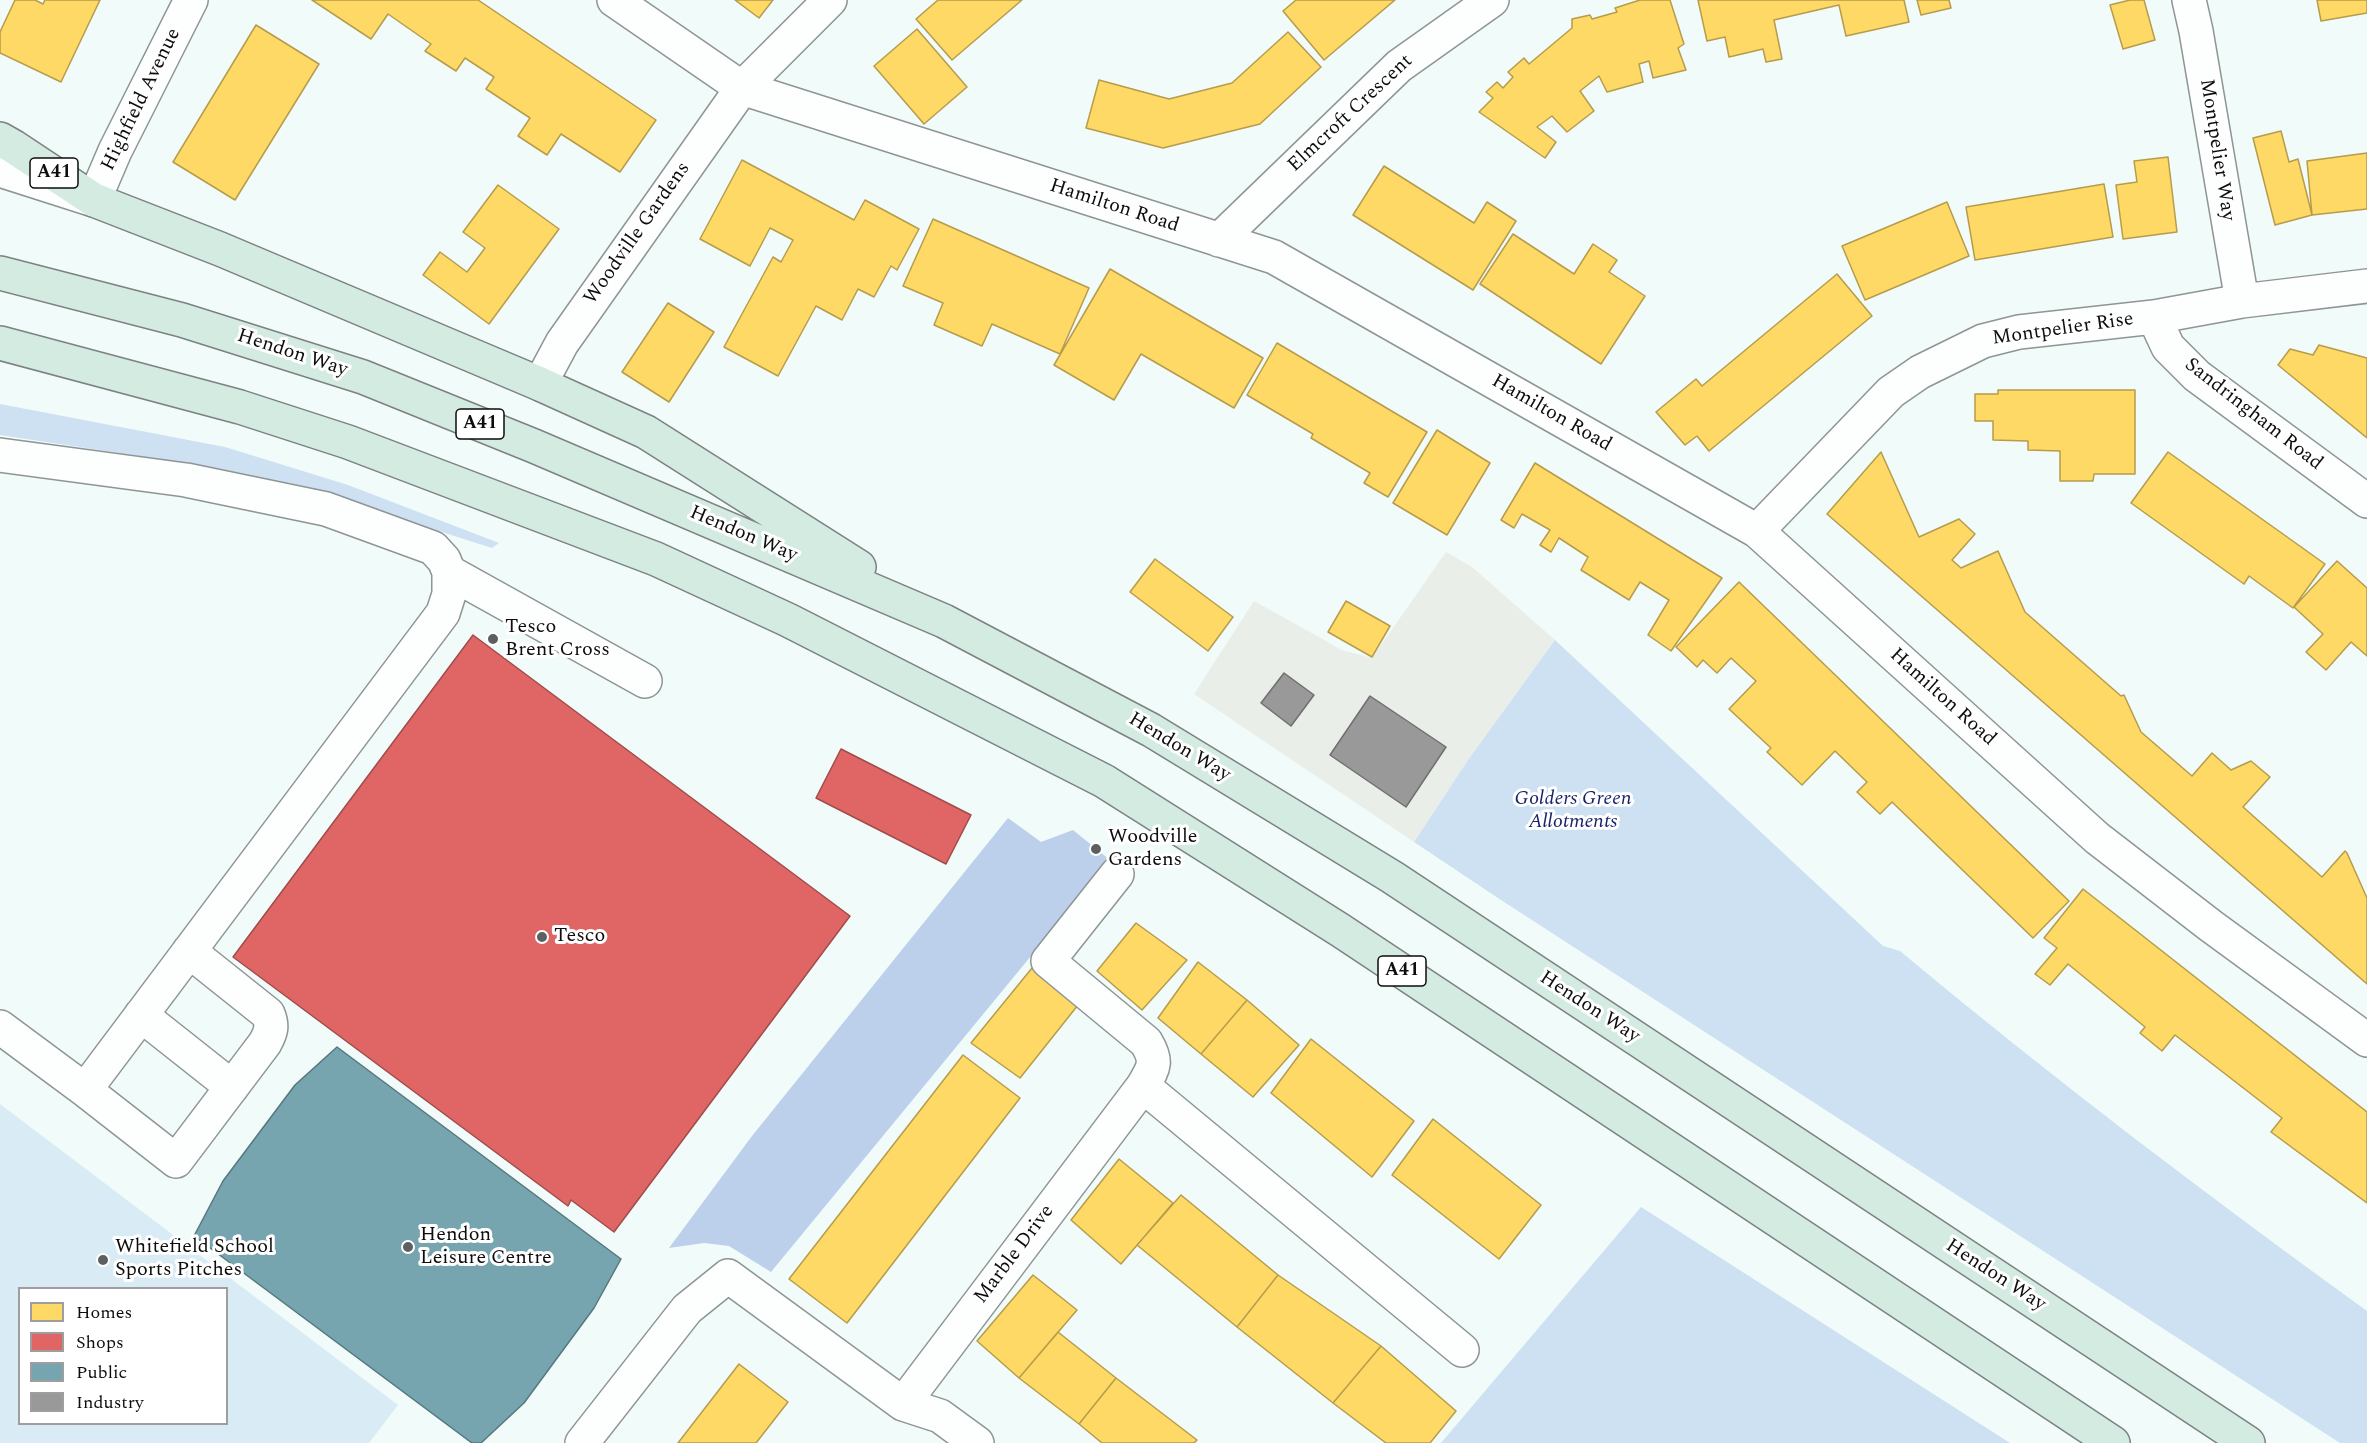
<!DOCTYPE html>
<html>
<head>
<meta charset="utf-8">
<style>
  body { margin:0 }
  #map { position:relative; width:2367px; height:1443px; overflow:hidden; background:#f0fbfa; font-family:Spectral,serif }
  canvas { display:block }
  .legend { position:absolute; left:18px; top:1287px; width:210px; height:138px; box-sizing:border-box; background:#fff; border:2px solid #9e9e9e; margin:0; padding:8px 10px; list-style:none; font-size:18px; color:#0d0d0d }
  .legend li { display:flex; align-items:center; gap:12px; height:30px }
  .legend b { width:30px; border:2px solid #9e9e9e }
</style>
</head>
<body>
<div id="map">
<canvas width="2367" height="1443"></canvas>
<ul class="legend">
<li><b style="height:16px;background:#ffd966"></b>Homes</li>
<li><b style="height:16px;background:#e06666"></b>Shops</li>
<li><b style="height:16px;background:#76a5af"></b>Public</li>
<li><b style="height:16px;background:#999"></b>Industry</li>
</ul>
</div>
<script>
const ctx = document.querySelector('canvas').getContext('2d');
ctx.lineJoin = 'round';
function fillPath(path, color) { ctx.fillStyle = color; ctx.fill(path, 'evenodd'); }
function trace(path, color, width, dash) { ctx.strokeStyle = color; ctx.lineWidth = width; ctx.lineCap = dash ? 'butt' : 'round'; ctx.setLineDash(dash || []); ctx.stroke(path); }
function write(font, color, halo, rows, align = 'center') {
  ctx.font = font + ' Spectral,serif'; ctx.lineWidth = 6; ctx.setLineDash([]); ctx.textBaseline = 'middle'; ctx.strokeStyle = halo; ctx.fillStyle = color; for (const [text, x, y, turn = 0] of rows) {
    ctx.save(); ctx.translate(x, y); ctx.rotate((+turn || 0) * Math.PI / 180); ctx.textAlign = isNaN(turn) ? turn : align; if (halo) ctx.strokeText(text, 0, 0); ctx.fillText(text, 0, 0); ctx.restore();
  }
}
const industrial = new Path2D(`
  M1446,552l26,15 83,73 -87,120 -54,82 -220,-148 60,-93 88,49 30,8z`);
const green = new Path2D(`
  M0,404l225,43 123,38 151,58 -7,5 -169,-54 -138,-31 -185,-28z
  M1555,640l328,306 17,5c151,126 308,245 467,360v132h-27l-839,-543 -87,-58 54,-82z
  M1641,1207l369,236h-569z`);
const forest = new Path2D(`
  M1008,818l33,24 32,-12 37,30 -339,412 -42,-26 -25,-3 -35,5 83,-112z`);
const pitch = new Path2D(`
  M0,1104l398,301 -29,38h-369zM20,1288h206v136h-206z`);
const homes = new Path2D(`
  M15,0h20l8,4 2,-4h55l-39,82 -61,-29v-21z
  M312,0h166l178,120 -36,52 -59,-38 -14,21 -29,-19 12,-18 -44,-29 8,-12 -29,-19 -9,13 -31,-20 6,-7 -43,-30 -17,25z
  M735,0h38l-14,18z
  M938,0h84l-70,60 -36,-41z
  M1296,0h99l-71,60 -41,-49z
  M1640,0h30l14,44 -6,4 8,22 -33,8 -4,-17 -10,3 4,18 -36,10 -8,-16 -19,15 14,20 -27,21 -15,-16 -15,11 19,15 -11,16 -66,-46 14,-14 -7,-6 11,-10 6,6 10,-11 -5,-5 16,-14 5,6 43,-36v-9l18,-4 2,4 25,-7 -2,-4z
  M1698,0h206l5,22 -63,14 -7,-31 -65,15 8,39 -16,3 -3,-13 -34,8 -4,-20 -18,4z
  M1917,0h32l2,8 -30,7z
  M2130,0h14l11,40 -32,9 -13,-44z
  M2317,0h50v13l-46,8z
  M256,25l63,39 -84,136 -62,-38z
  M917,29l50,58 -43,37 -50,-58z
  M1288,32l33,35 -61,57 -97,24 -77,-20 13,-48 70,19 63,-16z
  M2281,131l8,31 9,-3 14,56 -37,10 -22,-87z
  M2367,153v56l-55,6 -5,-54z
  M2168,157l9,75 -54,7 -7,-54 21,-3 -3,-21z
  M742,160l112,60 11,-20 54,29 -22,41 -6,-4 -17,31 -16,-8 -16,31 -26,-14 -38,70 -54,-29 49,-90 8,5 12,-22 -23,-12 -20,38 -50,-27z
  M1384,166l90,57 13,-21 29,19 -43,69 -120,-75z
  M2104,184l9,53 -138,23 -9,-53z
  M498,185l61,44 -70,95 -66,-49 17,-23 27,20 18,-24 -22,-16z
  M1947,202l22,54 -104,44 -23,-54z
  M933,219l156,69 -29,66 -68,-30 -10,22 -48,-21 9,-22 -40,-17z
  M1513,234l61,40 19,-30 24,16 -8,12 36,24 -44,68 -121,-80z
  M1110,269l153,89 -29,50 -93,-54 -27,46 -60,-35z
  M1837,274l35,42 -163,135 -12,-15 -12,9 -29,-33 40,-33 6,7z
  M668,303l46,29 -45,70 -47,-30z
  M1277,343l150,89 -39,65 -24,-14 6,-10 -59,-35 2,-4 -66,-39z
  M2319,345l48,13v80l-89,-73 12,-16 23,6z
  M1998,390h137v84h-41l-1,7h-33v-30l-32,-1v-9l-35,-1v-19h-18v-27h23z
  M1437,430l53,33 -43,72 -54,-32z
  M1881,452l38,85 40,-18 16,15 -23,26 9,8 37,-17 27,61 96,84 3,-1 17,37 51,44 20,-23 19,17 20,-9 19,16 -27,30 79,70 23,-26 2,2 20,45v86l-540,-470z
  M2168,452l157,112 -32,44 -44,-32 -5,8 -113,-81z
  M1535,463l187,115 -51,73 -23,-16 21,-35 -29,-18 -11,18 -48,-30 7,-13 -29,-19 -8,14 -11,-7 10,-15 -28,-16 -8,14 -13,-8z
  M1155,559l78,58 -25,34 -78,-59z
  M2337,561l30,27v68l-16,-14 -25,28 -20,-18 17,-18 -29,-27z
  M1739,582l330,319 -36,37 -141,-136 -12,12 -23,-22 10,-10 -32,-31 -33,34 -35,-33 4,-4 -42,-39 27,-28 -25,-23 -14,15 -14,-13 -6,7 -21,-20z
  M1346,601l44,25 -18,31 -44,-25z
  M2083,889l284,223v91l-96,-71 11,-14 -107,-83 -13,16 -22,-18 5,-6 -77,-63 -18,21 -15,-11 22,-26 -13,-10z
  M1136,923l51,37 -45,50 -45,-39z
  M1198,962l49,38 -46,54 -43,-36z
  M1032,968l50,32 -62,78 -49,-35z
  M1247,1000l52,45 -46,52 -52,-43z
  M1311,1039l103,82 -42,56 -101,-84z
  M963,1055l57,43 -173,225 -58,-44z
  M1433,1119l108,86 -42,54 -107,-84z
  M1119,1159l54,44 -52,61 -50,-44z
  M1181,1195l97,80 -41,52 -100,-82z
  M1033,1275l44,35 -58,68 -42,-37z
  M1278,1275l103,71 -48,57 -96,-76z
  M1058,1332l58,46 -37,46 -60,-46z
  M1381,1346l75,65 -26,32h-44l-53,-40z
  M739,1364l49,38 -32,41h-78z
  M1116,1378l81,62 -3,3h-92l-23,-19z`);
const shops = new Path2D(`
  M473,635l377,281 -236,316 -43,-32 -3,6 -335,-249z
  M841,749l130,66 -25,49 -130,-66z`);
const public = new Path2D(`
  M337,1047l284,212 -27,49 -70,95 -43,40h-9l-278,-207 29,-55 72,-96z`);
const industry = new Path2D(`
  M1284,673l30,22 -23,31 -30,-23z
  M1370,696l76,51 -40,60 -76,-52z`);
const minor = new Path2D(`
  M614,0l128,88 532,169 483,274 340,307 114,88 156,114
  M2189,0l7,31 46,270
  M0,170l94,30 21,-49 76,-151
  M1219,240l180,-174 93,-66
  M2154,317l14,30 29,29 170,125
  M540,384l22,-41 180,-255 88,-88
  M0,455l186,25 140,29 107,39 11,12 5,12 196,109
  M1757,531l134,-139 29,-20 63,-31 36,-9 135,-15 88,-16 125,-15
  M1117,874l-69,87 98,81c12,20 8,25 -3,44
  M141,1015l91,72
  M0,1027l85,63 358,-477 6,-19v-22
  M85,1090l91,71 89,-118c6,-11 8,-17 3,-29l-79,-63
  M903,1404l37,12 37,27
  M582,1443l105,-134 41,-33 175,128 240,-318 319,264`);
const highway = new Path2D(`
  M0,139l14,8 80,53 126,49 320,135 106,48 213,135
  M0,273l182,47 181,57 171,69 410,175 207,109 241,147 856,566
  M0,343l240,64 108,35 308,117 132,61 316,161 236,149 773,513`);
const markers = [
  [493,639,6,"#5c6060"],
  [1096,849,6,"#5c6060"],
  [542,937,6,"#5c6060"],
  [408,1247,6,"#5c6060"],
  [103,1260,6,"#5c6060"]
];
const shields = [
  [54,173,48],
  [480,424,48],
  [1402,971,48]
];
const shieldNames = [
  ["A41",54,173],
  ["A41",480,424],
  ["A41",1402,971]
];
const streetNames = [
  ["Highfield Avenue",142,100,-64],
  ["Elmcroft Crescent",1351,114,-43],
  ["Montpelier Way",2216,150,81],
  ["Hamilton Road",1114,207,18],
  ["Woodville Gardens",638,234,-55],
  ["Montpelier Rise",2063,330,-8],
  ["Hendon Way",292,354,18],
  ["Hamilton Road",1551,414,30],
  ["Sandringham Road",2253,415,38],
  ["Hendon Way",743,535,23],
  ["Hamilton Road",1942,698,42],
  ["Hendon Way",1179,748,31],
  ["Hendon Way",1589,1008,33],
  ["Marble Drive",1015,1255,-53],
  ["Hendon Way",1995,1276,33]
];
const poiNames = [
  ["Tesco",505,628],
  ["Brent Cross",505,651],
  ["Woodville",1108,838],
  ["Gardens",1108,861],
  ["Tesco",554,937],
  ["Hendon",420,1236],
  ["Leisure Centre",420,1259],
  ["Whitefield School",115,1248],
  ["Sports Pitches",115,1271]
];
const parkNames = [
  ["Golders Green",1573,800],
  ["Allotments",1573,823]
];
fillPath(industrial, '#eaeee8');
fillPath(green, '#cee1f2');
fillPath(forest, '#bcd0eb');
fillPath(pitch, '#d9ecf6');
fillPath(homes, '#ffd966');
trace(homes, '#b69c4b', 1.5);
fillPath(shops, '#e06666');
trace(shops, '#a14b4b', 1.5);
fillPath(public, '#76a5af');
trace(public, '#56777e', 1.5);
fillPath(industry, '#999');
trace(industry, '#6f6f6f', 1.5);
trace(minor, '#8f9494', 36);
trace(highway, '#7c8181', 36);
trace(minor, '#fdfefe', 33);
trace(highway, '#d3ebe0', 33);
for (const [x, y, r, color] of markers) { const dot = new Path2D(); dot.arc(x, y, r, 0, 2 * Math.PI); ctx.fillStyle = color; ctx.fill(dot); trace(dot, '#fff', 2); }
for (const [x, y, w] of shields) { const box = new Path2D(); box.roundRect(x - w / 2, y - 15, w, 30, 4.5); ctx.fillStyle = '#fff'; ctx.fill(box); trace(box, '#0d0d0d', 1.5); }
write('bold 18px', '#0d0d0d', null, shieldNames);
write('20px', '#0d0d0d', '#fff', streetNames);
write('20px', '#0d0d0d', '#fff', poiNames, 'left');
write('italic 20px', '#182269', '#fff', parkNames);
</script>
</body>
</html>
